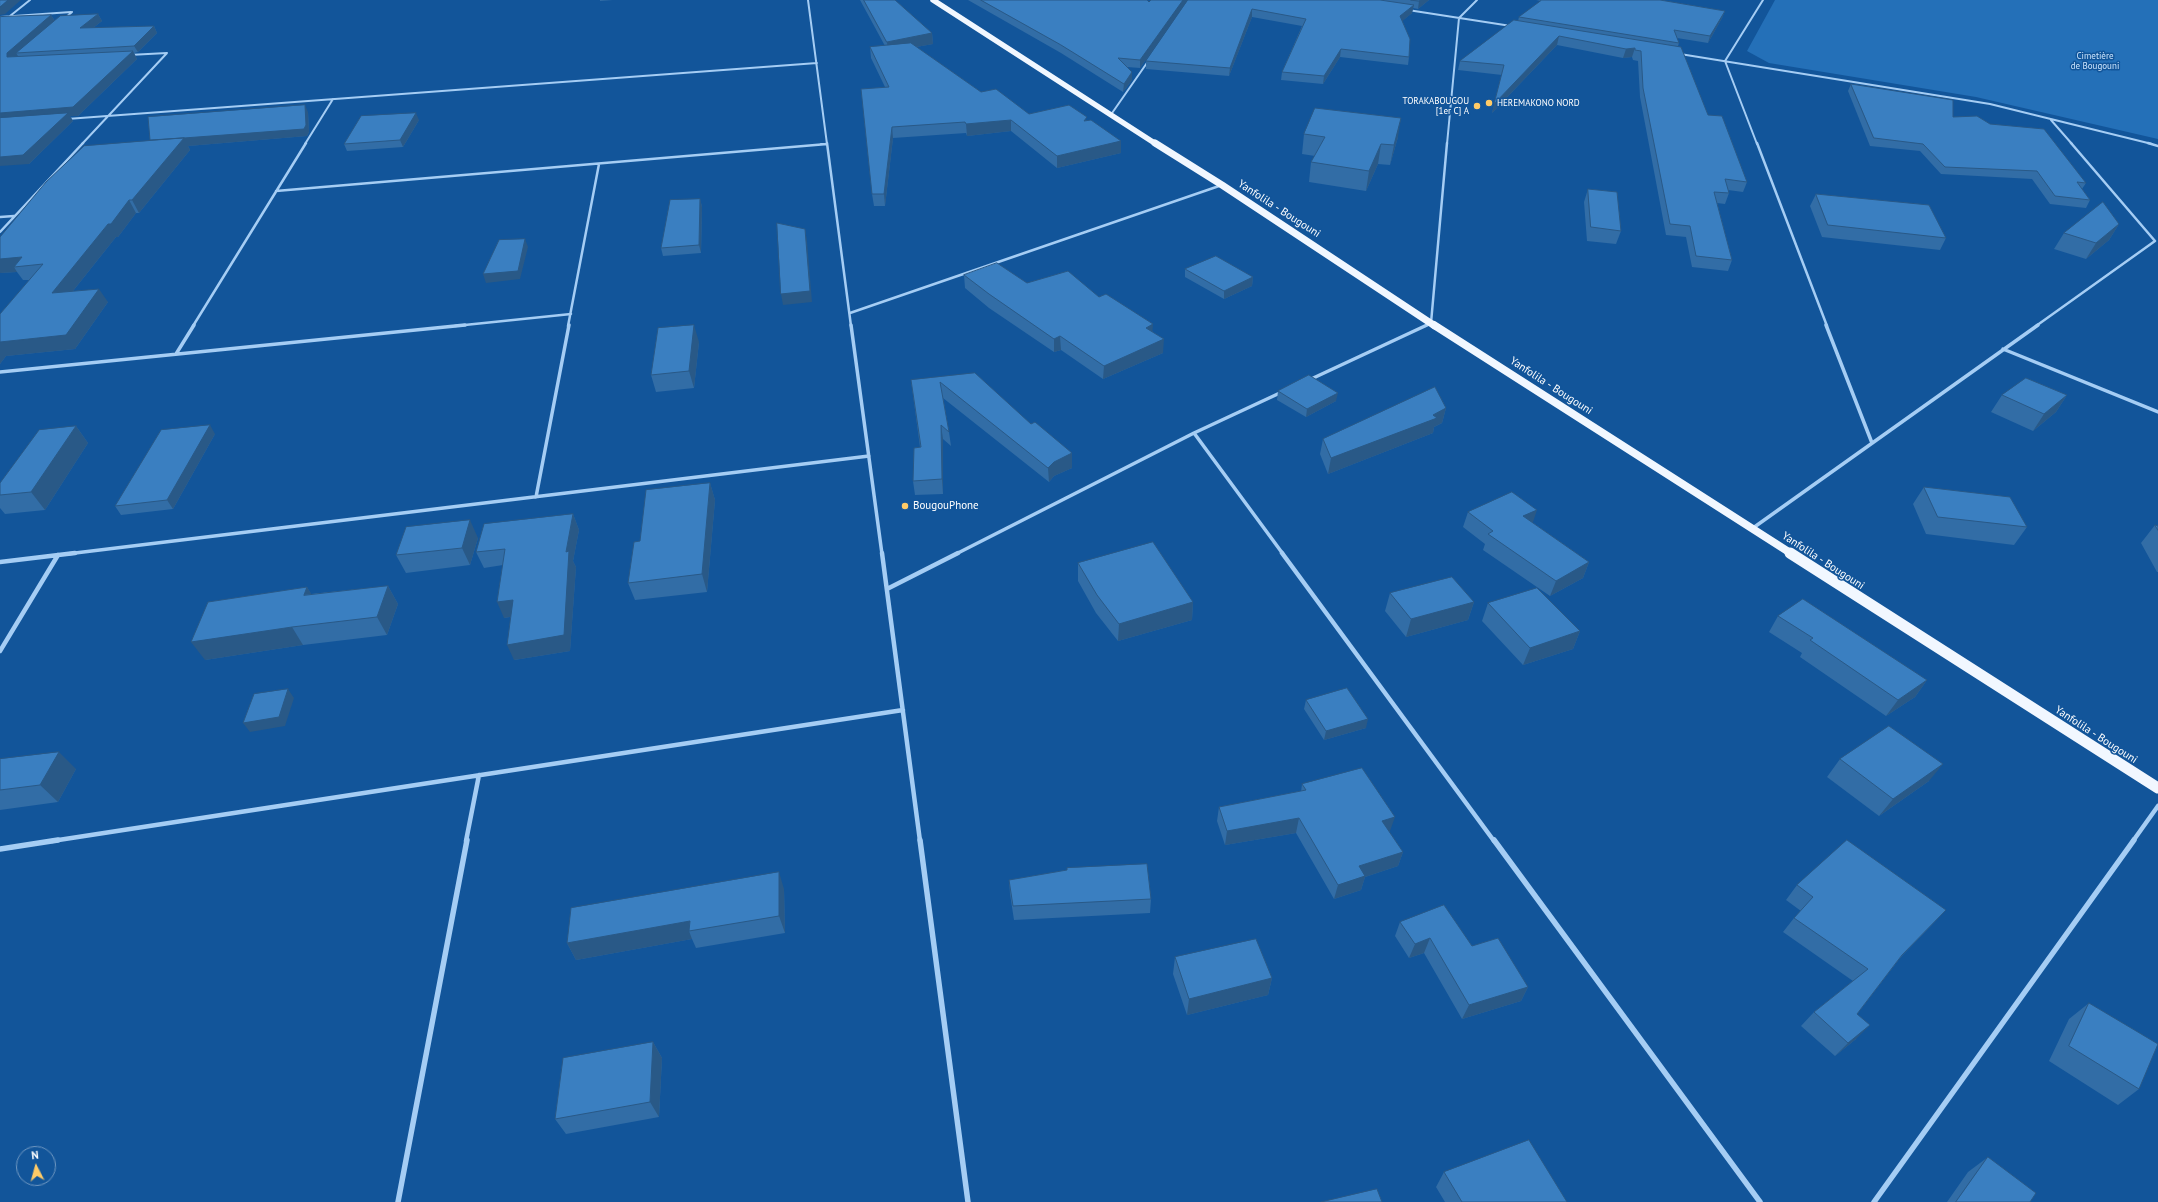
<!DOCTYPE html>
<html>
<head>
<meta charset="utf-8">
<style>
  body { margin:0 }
  #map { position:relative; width:2158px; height:1202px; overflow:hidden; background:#12559a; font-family:"PT Sans",sans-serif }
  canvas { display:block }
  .north { position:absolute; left:16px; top:1146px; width:40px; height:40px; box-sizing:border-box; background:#12559a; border:1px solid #7199c2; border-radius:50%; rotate:354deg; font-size:11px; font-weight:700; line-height:16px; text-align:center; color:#fff }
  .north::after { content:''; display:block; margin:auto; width:14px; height:18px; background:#ffcb67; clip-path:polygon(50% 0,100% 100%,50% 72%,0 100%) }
</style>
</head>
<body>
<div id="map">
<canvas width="2158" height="1202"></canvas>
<div class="north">N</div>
</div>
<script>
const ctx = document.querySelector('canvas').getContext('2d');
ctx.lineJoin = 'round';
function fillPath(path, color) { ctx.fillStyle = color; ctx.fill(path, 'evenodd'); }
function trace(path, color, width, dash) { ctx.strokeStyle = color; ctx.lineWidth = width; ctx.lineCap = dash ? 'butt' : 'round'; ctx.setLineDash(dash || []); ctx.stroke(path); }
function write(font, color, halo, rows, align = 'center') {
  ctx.font = font + ' "PT Sans",sans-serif'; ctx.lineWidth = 3; ctx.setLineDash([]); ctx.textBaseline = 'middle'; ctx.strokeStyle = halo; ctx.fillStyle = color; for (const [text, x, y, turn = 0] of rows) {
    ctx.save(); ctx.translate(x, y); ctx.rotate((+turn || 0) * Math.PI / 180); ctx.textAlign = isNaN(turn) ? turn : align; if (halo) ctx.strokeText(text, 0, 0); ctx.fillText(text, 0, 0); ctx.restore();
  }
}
const green = new Path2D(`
  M1775,0h383v139l-182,-42 -207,-34 -22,-12z`);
const streetFar4 = new Path2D(`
  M808,0l19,144
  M1408,10l103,16
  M10,16l20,-16
  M0,17l71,-5
  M64,19l8,-7
  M1680,54l310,50 162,40
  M129,55l38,-2
  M1110,116l39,-56
  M67,119l750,-56
  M2051,120l21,24
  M82,144l85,-91
  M305,144l28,-45
  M821,144h6
  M1447,144l12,-126 18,-18
  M1757,144l-32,-83 38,-61`);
const streetFar3 = new Path2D(`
  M827,143l24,183
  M1757,143l70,183
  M2148,143l10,3
  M276,191l551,-47
  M0,217l14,-1
  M0,232l83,-89
  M850,313l372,-128
  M193,326l113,-183
  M455,326l116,-12
  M568,326l31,-162
  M1425,326l6,-3 16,-180
  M2036,326l119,-85 -84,-98`);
const streetFar2 = new Path2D(`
  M851,325l31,229
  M1826,325l46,118
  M2003,349l155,63
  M176,354l18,-29
  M0,372l465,-47
  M1309,380l118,-55
  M1194,433l89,121
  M536,497l33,-172
  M1753,528l285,-203
  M67,554l802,-98
  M956,554l238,-121 88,-41`);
const streetFar1 = new Path2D(`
  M882,553l38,288
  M1282,553l212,288
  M0,562l75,-9
  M887,589l71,-36
  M0,651l58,-96
  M52,841l851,-131
  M466,841l13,-66
  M2133,841l25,-35`);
const street = new Path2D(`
  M920,840l48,362
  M1494,840l266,362
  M0,849l58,-9
  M398,1202l69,-362
  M1874,1202l260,-362`);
const primaryFar3 = new Path2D(`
  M933,0l223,144`);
const primaryFar2 = new Path2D(`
  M1155,143l67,42 213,141`);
const primaryFar1 = new Path2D(`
  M1434,325l358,229`);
const primary = new Path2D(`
  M1790,553l368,235`);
const wall = new Path2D(`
  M600,0h13l-13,1z
  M860,0h35l37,33 1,11 -17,3 65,45 48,22 58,7 34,32 -64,15 -46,-37 -44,5 -1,-3 -73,5 -8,68h-11l-2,-12 13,-107 -14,-29 -1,-11 15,-1z
  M968,0h179l2,2 39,-2 -48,68 -13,-1 5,5v8l-9,12 -62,-39z
  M1188,0h241l-11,9 -5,-1 -1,5 -10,8 7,36 -1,8 -68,-8 -17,27 -42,-4 1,-8 20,-46 -50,-9 -23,59 -83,-7v-8z
  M1536,0h124l65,11 -3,7 -14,25 -31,-5 2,5 -1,3 30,69 39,67 -4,10 -15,-2 1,3 -4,11 -8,-1 15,57 -4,11 -36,-4 -6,-30 -20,-2 -26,-138 -2,-36 -5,-1 -1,-3 -9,1 -66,-13 -65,68 10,-38 -44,-5 2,-9 58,-40 1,-4 22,-16z
  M98,14l4,7 -9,7 61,-2 3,7 -19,19 -4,1 3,6 -59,57h-8l3,5 -44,43 -29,-147 51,-2 4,6z
  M1851,84l102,33 133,66 -4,6 8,11 -4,8 -36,-4 -18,-25 -91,-5 -21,-23 -50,-5 -22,-55z
  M308,112l1,20 -2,4 -119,10 2,4 -51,63h-3l-18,24h-2l-43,54 35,11 -33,47 -69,7 -6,8v-50l30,-34h-7l-6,-8 -17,1 150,-133z
  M419,120l-16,27 -56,4 -3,-7z
  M1304,134l94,3 -8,28 -12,-1 -12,27 -57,-9 2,-20 4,-6 -13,-2z
  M1588,189l33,42 -5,13 -29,-3 -3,-39z
  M1816,194l130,44 -6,12 -118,-13 -12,-31z
  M700,199l2,8 -1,46 -38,3 -2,-8z
  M2119,224l-10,16 -23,19 -32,-10 10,-16z
  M1185,269l68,8 -1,9 -28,13 -39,-22z
  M964,275l135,22 54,35 10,21 -60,26 -42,-29 -7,2 -65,-44 -24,-20z
  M699,342l-5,46 -38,4 -5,-17z
  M975,373l97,95 -18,8 -5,6 -106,-84 6,34 2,14 -8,-7v55l-28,1 -2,-14 7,-34 -9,-67z
  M1278,391l58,10 -30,16 -29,-17z
  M2002,395h65l-11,17 -23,19 -42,-19z
  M1446,408l-4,15 -8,4 -1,6 -105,41 -8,-20 3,-15z
  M76,426l12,17 -43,67 -40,4 -5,-6v-25z
  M215,434l-42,75 -52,6 -6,-9z
  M710,483l5,17 -8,92 -72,8 -7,-17 12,-42z
  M1924,487l103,40 -13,18 -88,-11 -13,-30z
  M1468,512l65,11 56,39 -6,16 -33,18 -67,-46 2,-6 -22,-17z
  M573,514l6,16 -6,31 3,6 -6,84 -56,9 -4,-43 -6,1 -1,-53 -19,3 -8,-16z
  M2155,525l3,1v46h-1l-16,-29z
  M478,538l-8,27 -64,8 -10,-18z
  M1078,563l115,39 -1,18 -74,21 -22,-28 -18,-32z
  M388,586l10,18 -11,31 -84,10 -98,15 102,-73 4,7z
  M1390,593l84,9 -6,18 -62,17 -21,-26z
  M1488,603l92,28 -7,18 -50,16 -41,-44z
  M1778,616l149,64 -12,17 -29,19 -86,-59 2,-4 -33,-21z
  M1306,700l60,28 -42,12 -20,-31z
  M0,759l76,10 -18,33 -58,8z
  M1840,759l89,22 -50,35 -52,-39z
  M1302,784l88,47 -1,1 14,20 -5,14 -33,11 -4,13 -27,9 -38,-66 -71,12 -8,-24 2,-14 82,-15z
  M1009,880l142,19 -1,14 -136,7 -4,-26z
  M1797,885l149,25 -46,48 -43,56 -1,25 -21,17 -34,-30 13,-14 39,-31 -70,-49 11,-14 7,-7 -15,-11z
  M784,889l1,44 -89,15 -4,-9 -116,21 -9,-17z
  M1400,922l72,24 56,41 -7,14 -59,18 -38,-66 -15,5 -14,-22z
  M1175,957l97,21 -4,17 -81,20 -14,-41z
  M2089,1003l50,86 -21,16 -69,-44 20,-42z
  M653,1042l9,16 -3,59 -93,17 -11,-15z
  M1988,1157l42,45h-83l21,-30z
  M1444,1172l123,30h-122l-9,-15z`);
const shadedWall = new Path2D(`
  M8,0h13l-16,14 -5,1v-8z
  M1183,0h5l-48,68v-8z
  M1421,0h8l-11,9 1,-8z
  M1414,5l-2,8 -13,11 1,-8z
  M1252,9v8l-23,59 1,-8z
  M1725,11l-3,7 -14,25 2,-7z
  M98,14l4,7 -18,14 -4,-7z
  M51,15l5,8 -40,30 2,3 -7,5 -4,-4v-4z
  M154,26l3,7 -19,19 -4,-6z
  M932,33l1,11 -45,8 -1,-10z
  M1559,36l-2,9 -65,68 2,-9z
  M1635,48l-3,9 -9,1 3,-9z
  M1341,49l-1,8 -17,27 1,-8z
  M133,51l4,8 -59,57h-8l3,5 -44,43 -29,2v-53z
  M1132,72v8l-9,12 1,-8z
  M305,105l3,7 1,20 -2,4 -119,10 2,4 -51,63 -7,-13 52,-62z
  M416,113l3,7 -16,27 -3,-7z
  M1401,118l-3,19 -8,28 4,-20z
  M1011,120v11l-44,5 -1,-12z
  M892,127l1,11 -8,68 -1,-12z
  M1121,141v12l-64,15v-12z
  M1381,144l-3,20 -12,27 3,-20z
  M700,199l2,8 -1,46 -2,-8z
  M129,200l7,13 -18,24h-2l-55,69 -9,-13 56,-69z
  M2119,224l-10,16 -23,19 10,-16z
  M805,229l2,12 5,61 -29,3 -2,-11z
  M525,239l3,8 -8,32 -34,4 -3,-9z
  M22,257l-8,10 3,5 -17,1v-14z
  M1253,277l-1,9 -28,13v-8z
  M99,289l9,13 -33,47 -69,7 -6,8v-22z
  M1153,324l-1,14 -6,-10z
  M694,325l5,17 -5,46 -5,-17z
  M1060,336l1,14 -7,2v-13z
  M1164,339l-1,14 -60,26 1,-13z
  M1338,393l-2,8 -30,16 1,-8z
  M2067,395l-11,17 -23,19 11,-17z
  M1446,408l-4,15 -8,4 -1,6 -105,41 3,-16 102,-43z
  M210,425l5,9 -42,75 -6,-9z
  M941,425l2,14v55l-1,-15z
  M76,426l12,17 -43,67 -14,-18z
  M1072,453v15l-18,8 -5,6 -1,-14 6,-6z
  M710,483l5,17 -8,92 -5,-18z
  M1537,510l-5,15 -9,-9z
  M573,514l6,16 -6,31 3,6 -6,84 -56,9 -7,-15 59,-93z
  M470,520l8,18 -8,27 -8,-17z
  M1589,562l-6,16 -33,18 6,-15z
  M388,586l10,18 -11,31 -10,-18z
  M307,587l11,18 -14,-10z
  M513,600l7,15 -16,3 -7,-16z
  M1193,602l-1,18 -74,21 1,-17z
  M1474,602l-6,18 -62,17 5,-18z
  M292,627l11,18 -98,15 -14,-18z
  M1580,631l-7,18 -50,16 7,-17z
  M1927,680l-12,17 -29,19 12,-16z
  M288,689l6,9 -9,28 -35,6 -7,-9z
  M1368,719l-2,9 -42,12 2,-9z
  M59,752l17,17 -18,33 -18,-17z
  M1943,764l-14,17 -50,35 14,-17z
  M1395,817l-5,14 -12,4 4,-14z
  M1299,818l-3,15 -71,12 2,-14z
  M1403,852l-5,14 -33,11 -4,13 -27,9 4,-14 21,-19z
  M779,872l5,17 1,44 -6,-17z
  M690,921l-1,10 3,8 -116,21 -9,-17z
  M1430,938l-6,15 -15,5 6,-14z
  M1272,978l-4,17 -81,20 2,-16z
  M1528,987l-7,14 -59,18 7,-14z
  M1870,1025l-14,14 -21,17 13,-13z
  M653,1042l9,16 -3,59 -9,-15z`);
const building = new Path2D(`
  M0,0h8l-8,7z
  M864,0h31l37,33 -45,9z
  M981,0h166l2,2 2,-2h32l-43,60 -22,-2 14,14 -8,12 -63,-39z
  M1188,0h192l34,5 -14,11 10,23 -1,18 -68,-8 -17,27 -42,-4 24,-53 -54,-10 -22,59 -84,-7z
  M1411,0h10l-2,1z
  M1542,0h118l65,11 -15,25 -36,-6 5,13 -160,-26z
  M98,14l-18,14 74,-2 -20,20 -118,7 44,-37z
  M51,15l-44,38v4l126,-6 -60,56 -73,6v-96z
  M1514,20l167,27 27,68 14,1 25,66 -22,-3 4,14 -15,-1 18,68 -36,-4 -6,-30 -20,-2 -27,-136 -2,-37 -6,-1v-2l-9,1 -67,-13 -65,68 10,-39 -44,-4z
  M911,43l70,49 15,-3 33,25 40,-9 18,12 -3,4 7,-1 30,21 -64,15 -46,-36 -45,4 -1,-2 -73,5 -8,67h-12l-11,-105 28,-2 -19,-40z
  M1851,84l102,16v17l24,-1 13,8 54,5 42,54 -9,-1 13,18 -35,-4 -18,-25 -92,-4 -22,-23 -49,-6z
  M305,105l1,20 -2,4 -120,9 -34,2 -2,-23z
  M1315,108l86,10 -7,27 -13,-1 -12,27 -58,-9 14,-25 -21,-3z
  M68,113l-45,42 -23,2v-39z
  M416,113l-16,27 -56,4 17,-28z
  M184,138l-52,62h-3l-18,24h-3l-56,69 47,-4 -33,46 -66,7v-28l43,-50 -29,3 8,-10 -22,2v-22l46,-55 38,-36z
  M1588,189l29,3 4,39 -30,-4z
  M1816,194l113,11 17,33 -118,-13z
  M700,199l-1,46 -38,3 9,-48z
  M2103,202l16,22 -23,19 -32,-10z
  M777,223l28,6 5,62 -29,3z
  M525,239l-7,32 -35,3 16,-34z
  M1216,256l37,21 -29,14 -39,-22z
  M997,263l30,20 41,-12 31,26 7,-3 47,30 -7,4 18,11 -60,27 -44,-30 -6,3 -65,-45 -25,-19z
  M694,325l-5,46 -38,4 7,-47z
  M975,373l56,51 4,-2 37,31 -18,9 -6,6 -108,-86 9,50 -8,-7 1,54 -29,2 1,-33 7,-1 -10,-67z
  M1309,375l29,18 -31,16 -29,-18z
  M2026,378l41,17 -23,19 -42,-19z
  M1435,387l11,21 -13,7 4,3 -106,40 -8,-19z
  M210,425l-43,75 -52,6 46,-76z
  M76,426l-45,66 -31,3v-12l39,-53z
  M710,483l-8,91 -74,9 6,-41 6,-1 6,-51z
  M1924,487l86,10 17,30 -89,-10z
  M1512,492l25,18 -14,6 66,46 -33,19 -68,-47 5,-3 -25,-19z
  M573,514l-7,38 3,-1 -5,84 -57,10 6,-45 -16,2 8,-53 -29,3 8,-28z
  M470,520l-8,28 -66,7 10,-28z
  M2155,525l3,1v4z
  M1153,542l40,60 -74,22 -22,-29 -19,-32z
  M1452,577l22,25 -63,17 -21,-26z
  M388,586l-11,31 -85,10 -101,15 17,-40 99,-15 -3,8z
  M1537,588l43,43 -50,17 -42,-45z
  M1803,599l124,81 -29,20 -88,-60 3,-2 -35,-22z
  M1347,688l21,31 -42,12 -20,-31z
  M288,689l-9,28 -36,6 11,-29z
  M1889,726l54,38 -50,35 -53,-40z
  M59,752l-19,33 -40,5v-31z
  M1362,768l33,49 -13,4 21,31 -44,14 6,10 -27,9 -39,-67 -72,13 -8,-24 87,-17 -4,-6z
  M1847,840l99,70 -44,45 -45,59 13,11 -22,18 -34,-31 54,-43 -74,-51 19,-21 -16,-12z
  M1147,864l4,35 -138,7 -4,-26 58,-10v-2z
  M779,872v44l-90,15 1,-10 -123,22 4,-35z
  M1444,905l28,41 26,-8 30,49 -59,18 -39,-67 -15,6 -15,-22z
  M1256,939l16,39 -83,21 -14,-42z
  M2089,1003l69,41 -19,45 -70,-43z
  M653,1042l-3,60 -95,17 8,-61z
  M1529,1140l38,62h-105l-18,-30z
  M1988,1157l48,36 -6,9h-74z
  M1377,1189l5,13h-61z`);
const markers = [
  [1489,103,4,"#ffcb67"],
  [1477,106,4,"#ffcb67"],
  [905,506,4,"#ffcb67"]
];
const farParknames = [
  ["Cimetière",2095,56],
  ["de Bougouni",2095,66]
];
const farPoinames = [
  ["TORAKABOUGOU",1469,101],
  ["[1er C] A",1469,111],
  ["HEREMAKONO NORD",1497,103,"left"]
];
const streetNames = [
  ["Yanfolila - Bougouni",1279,209,33],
  ["Yanfolila - Bougouni",1551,386,33],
  ["Yanfolila - Bougouni",1823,561,33],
  ["Yanfolila - Bougouni",2096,735,33]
];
const poiNames = [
  ["BougouPhone",913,506]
];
fillPath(green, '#2470b8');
trace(streetFar4, '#a5cdf4', 2);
trace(streetFar3, '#a5cdf4', 2.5);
trace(streetFar2, '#a5cdf4', 3.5);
trace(streetFar1, '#a5cdf4', 4.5);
trace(street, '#a5cdf4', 5.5);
trace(primaryFar3, '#f1f7ff', 5.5);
trace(primaryFar2, '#f1f7ff', 7);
trace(primaryFar1, '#f1f7ff', 8);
trace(primary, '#f1f7ff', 11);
fillPath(wall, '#326da6');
fillPath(shadedWall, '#295987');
fillPath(building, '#3a7fc1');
trace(building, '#295987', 1);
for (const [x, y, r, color] of markers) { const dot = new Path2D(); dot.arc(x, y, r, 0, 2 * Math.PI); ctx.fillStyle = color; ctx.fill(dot); trace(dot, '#12559a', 1.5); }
write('9px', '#cde6fe', '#12559a', farParknames);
write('9px', '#fff', '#12559a', farPoinames, 'right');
write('11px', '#fff', '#12559a', streetNames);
write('11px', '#fff', '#12559a', poiNames, 'left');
</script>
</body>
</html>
